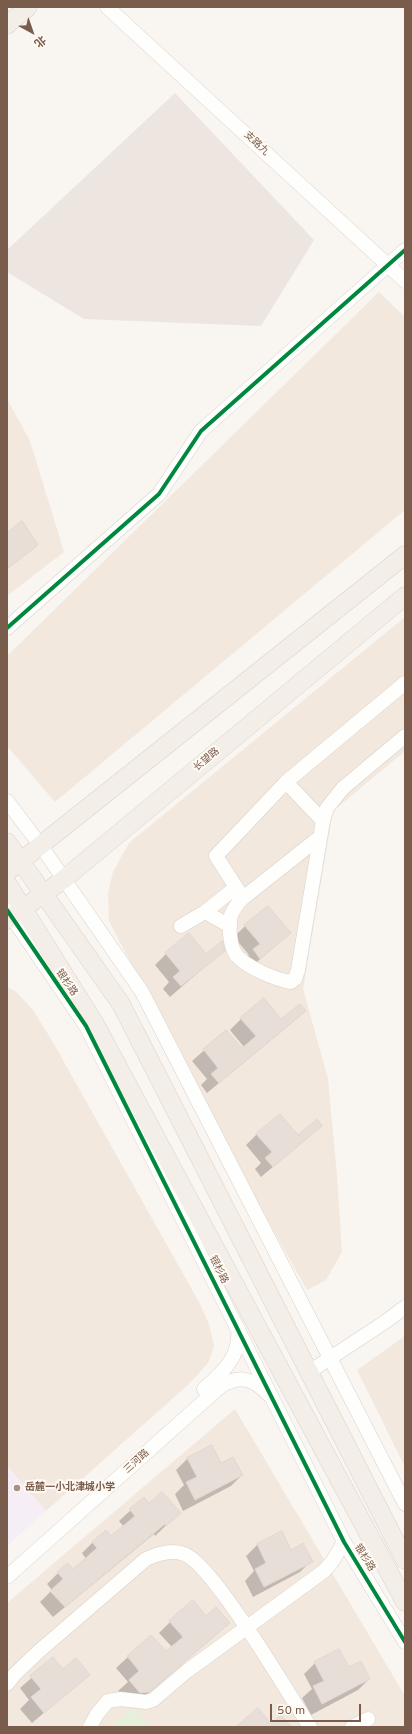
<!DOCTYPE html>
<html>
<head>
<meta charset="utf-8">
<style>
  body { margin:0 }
  #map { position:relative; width:412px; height:1734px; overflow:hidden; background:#f9f5f0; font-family:Overpass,"Noto Sans SC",sans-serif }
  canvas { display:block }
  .frame { position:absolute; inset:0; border:8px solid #7a5c4d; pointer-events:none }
  .north { position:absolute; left:12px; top:12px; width:40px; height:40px; -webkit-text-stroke:3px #fffaf3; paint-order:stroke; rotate:140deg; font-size:11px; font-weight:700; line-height:16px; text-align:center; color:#7a5c4d }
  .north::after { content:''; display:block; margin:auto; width:14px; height:18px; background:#7a5c4d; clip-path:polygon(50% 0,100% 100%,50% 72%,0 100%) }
  .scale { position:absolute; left:270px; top:1704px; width:91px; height:18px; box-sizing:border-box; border:2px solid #7a5c4d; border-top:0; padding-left:5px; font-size:12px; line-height:14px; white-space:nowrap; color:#7a5c4d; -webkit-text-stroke:3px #fffaf3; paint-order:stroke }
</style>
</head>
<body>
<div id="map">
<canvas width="412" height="1734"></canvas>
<div class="frame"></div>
<div class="north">北</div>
<div class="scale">50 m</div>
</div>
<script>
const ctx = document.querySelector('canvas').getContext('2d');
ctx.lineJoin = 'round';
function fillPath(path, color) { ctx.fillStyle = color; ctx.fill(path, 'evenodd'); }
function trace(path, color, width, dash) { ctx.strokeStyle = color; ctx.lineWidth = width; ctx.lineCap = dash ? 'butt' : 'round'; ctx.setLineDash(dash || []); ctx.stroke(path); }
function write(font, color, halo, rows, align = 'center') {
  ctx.font = font + ' Overpass,"Noto Sans SC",sans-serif'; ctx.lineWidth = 4; ctx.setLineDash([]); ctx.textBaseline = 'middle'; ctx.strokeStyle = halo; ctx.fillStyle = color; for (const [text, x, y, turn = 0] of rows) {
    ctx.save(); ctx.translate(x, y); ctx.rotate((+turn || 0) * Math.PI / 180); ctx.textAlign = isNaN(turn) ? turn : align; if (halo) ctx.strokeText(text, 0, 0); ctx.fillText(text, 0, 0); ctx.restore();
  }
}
const residential = new Path2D(`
  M379,292l26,25v193l-350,292 -48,-56v-90z
  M7,399l23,42 34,111 -57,44z
  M405,617v134l-72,60 -30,178 25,90 9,97 5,76 -16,28 -19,10 -83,-147 -115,-222 -1,-28 5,-21 16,-29z
  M7,987l8,4 18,19 18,29 148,263 10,22 5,22 -6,17 -19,21 -143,127 -39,-45z
  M405,1336v131l-48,-97z
  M235,1409l170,287v31h-398v-124z`);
const industrial = new Path2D(`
  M175,93l139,147 -53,86 -177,-7 -77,-47v-22z`);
const education = new Path2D(`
  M7,1466l39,45 -39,35z`);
const green = new Path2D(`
  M133,1707l18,20h-40z`);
const shadow = new Path2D(`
  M7,534l30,11 -30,24z
  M245,926l45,7 -41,36 -7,-8 7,-6 -15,-18z
  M224,950l-54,47 -7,-8 6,-7 -14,-17 11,-11 40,1z
  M305,1010l-11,11 -87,72 -6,-8 6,-6 -15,-18 34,-30 15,18 3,-2 -14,-17 11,-11 40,1z
  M321,1126l-60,51 -6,-8 6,-6 -15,-18 11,-11 40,2z
  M187,1459l34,6 21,10 -11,11 -48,25 -8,-17 9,-9 -8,-15z
  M144,1498l5,7 30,8 -24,23 -1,-2 -101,83 -13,-15 12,-12 -5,-6 11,-11 15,-3 13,-11 -4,-6 11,-11 18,-5 13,-10 -5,-6z
  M281,1533l10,18 20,10 -11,11 -47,25 -8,-16 9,-10 -8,-15 11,-11z
  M206,1617l23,6 -92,80h-8l-11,-12 10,-9 -12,-14 35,-32 15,17 6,-6 -13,-14 11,-11z
  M53,1659l9,11 26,5 -56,48 -12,-14 9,-9 -9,-12z
  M315,1663l33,6 21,10 -11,11 -47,25 -9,-17 10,-9 -8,-15z`);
const building = new Path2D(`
  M22,521l16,24 -31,24v-36z
  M268,906l23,27 -31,26 -7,-10 7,-5 -16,-19z
  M189,933l17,21 16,-13 3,10 -44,35 -8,-9 7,-6 -15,-18z
  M264,998l17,21 19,-15 6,7 -87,72 -8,-9 7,-6 -15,-19 23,-19 16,18 14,-12 -16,-18z
  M280,1114l18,21 19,-16 5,7 -49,41 -8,-9 7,-6 -16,-18z
  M212,1445l9,18 12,-6 10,18 -48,25 -9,-18 11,-5 -10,-19z
  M162,1492l19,21 -15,13 -1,-2 -100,83 -15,-16 13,-12 -6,-7 11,-9 5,6 24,-21 -5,-6 14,-12 5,6 24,-20 -6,-7 15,-12 5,6z
  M282,1531l9,19 12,-7 10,19 -49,25 -9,-18 11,-6 -9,-19z
  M193,1600l13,16 10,-9 14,16 -81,69 -9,1 -11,-13 10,-9 -12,-15 24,-21 15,16 17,-14 -14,-16z
  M339,1649l10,18 12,-6 9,18 -48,25 -9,-18 11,-5 -10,-19z
  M53,1657l10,12 13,-11 14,17 -46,38 -13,-16 10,-8 -11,-13z
  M258,1708l13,16 10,-9 11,12h-56z`);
const minor = new Path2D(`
  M107,7l298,274
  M7,628l152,-134 42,-63 204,-181
  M286,782l37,39
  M7,801l34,45 101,146 263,512
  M320,837l-77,61c-5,5 -9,10 -12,17 -3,11 -1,31 5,40 10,12 40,25 55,27l4,-3 3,-9 25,-149 4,-13 16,-20 62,-52
  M243,898l-27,-42 70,-74 119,-99
  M7,910l79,116 258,516 61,100
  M205,912l25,14
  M181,926l24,-14 30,-24
  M309,1372l76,-50 20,-15
  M204,1389c19,-17 37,-33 34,-60
  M7,1577l214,-191c19,-12 33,-7 48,9
  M7,1684l8,-10 23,-22 108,-93c11,-5 25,-10 38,-5 28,9 106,142 126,173
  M90,1727l7,-13 11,-13 12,-2 26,3 7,-2 34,-29 137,-100 8,-9 12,-20
  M352,1727l16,-8`);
const major = new Path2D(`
  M7,25l21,-18
  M7,842l114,162 284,556
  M7,872l398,-317
  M7,883l88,141 310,578
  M7,920l57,-41 341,-283`);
const cycleway = new Path2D(`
  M7,628l152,-134 42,-63 204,-181
  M7,910l79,116 258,516 61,100`);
const markers = [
  [17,1488,4,"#a69286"]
];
const streetNames = [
  ["支路九",256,144,43],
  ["长望路",207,760,-40],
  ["银杉路",66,983,56],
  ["银杉路",218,1270,64],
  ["三河路",137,1462,-42],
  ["银杉路",364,1558,59]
];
const poiNames = [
  ["岳麓一小北津城小学",25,1488]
];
fillPath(residential, '#f2e8de');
fillPath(industrial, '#ede5e0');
fillPath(education, '#f6eef6');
fillPath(green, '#e7f0db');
fillPath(shadow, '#0003');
fillPath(building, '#e6ded7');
trace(building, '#e2d8d2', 1);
trace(minor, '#d7d1cb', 15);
trace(major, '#dad1cc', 19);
trace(minor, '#fefefd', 14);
trace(major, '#f3eee8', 18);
trace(cycleway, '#00873e', 4);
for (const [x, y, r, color] of markers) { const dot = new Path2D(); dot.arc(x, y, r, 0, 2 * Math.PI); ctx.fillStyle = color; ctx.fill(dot); trace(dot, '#fffaf3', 1.5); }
write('10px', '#7a5c4d', '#fffaf3', streetNames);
write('bold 10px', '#7a5c4d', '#fffaf3', poiNames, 'left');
</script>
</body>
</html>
